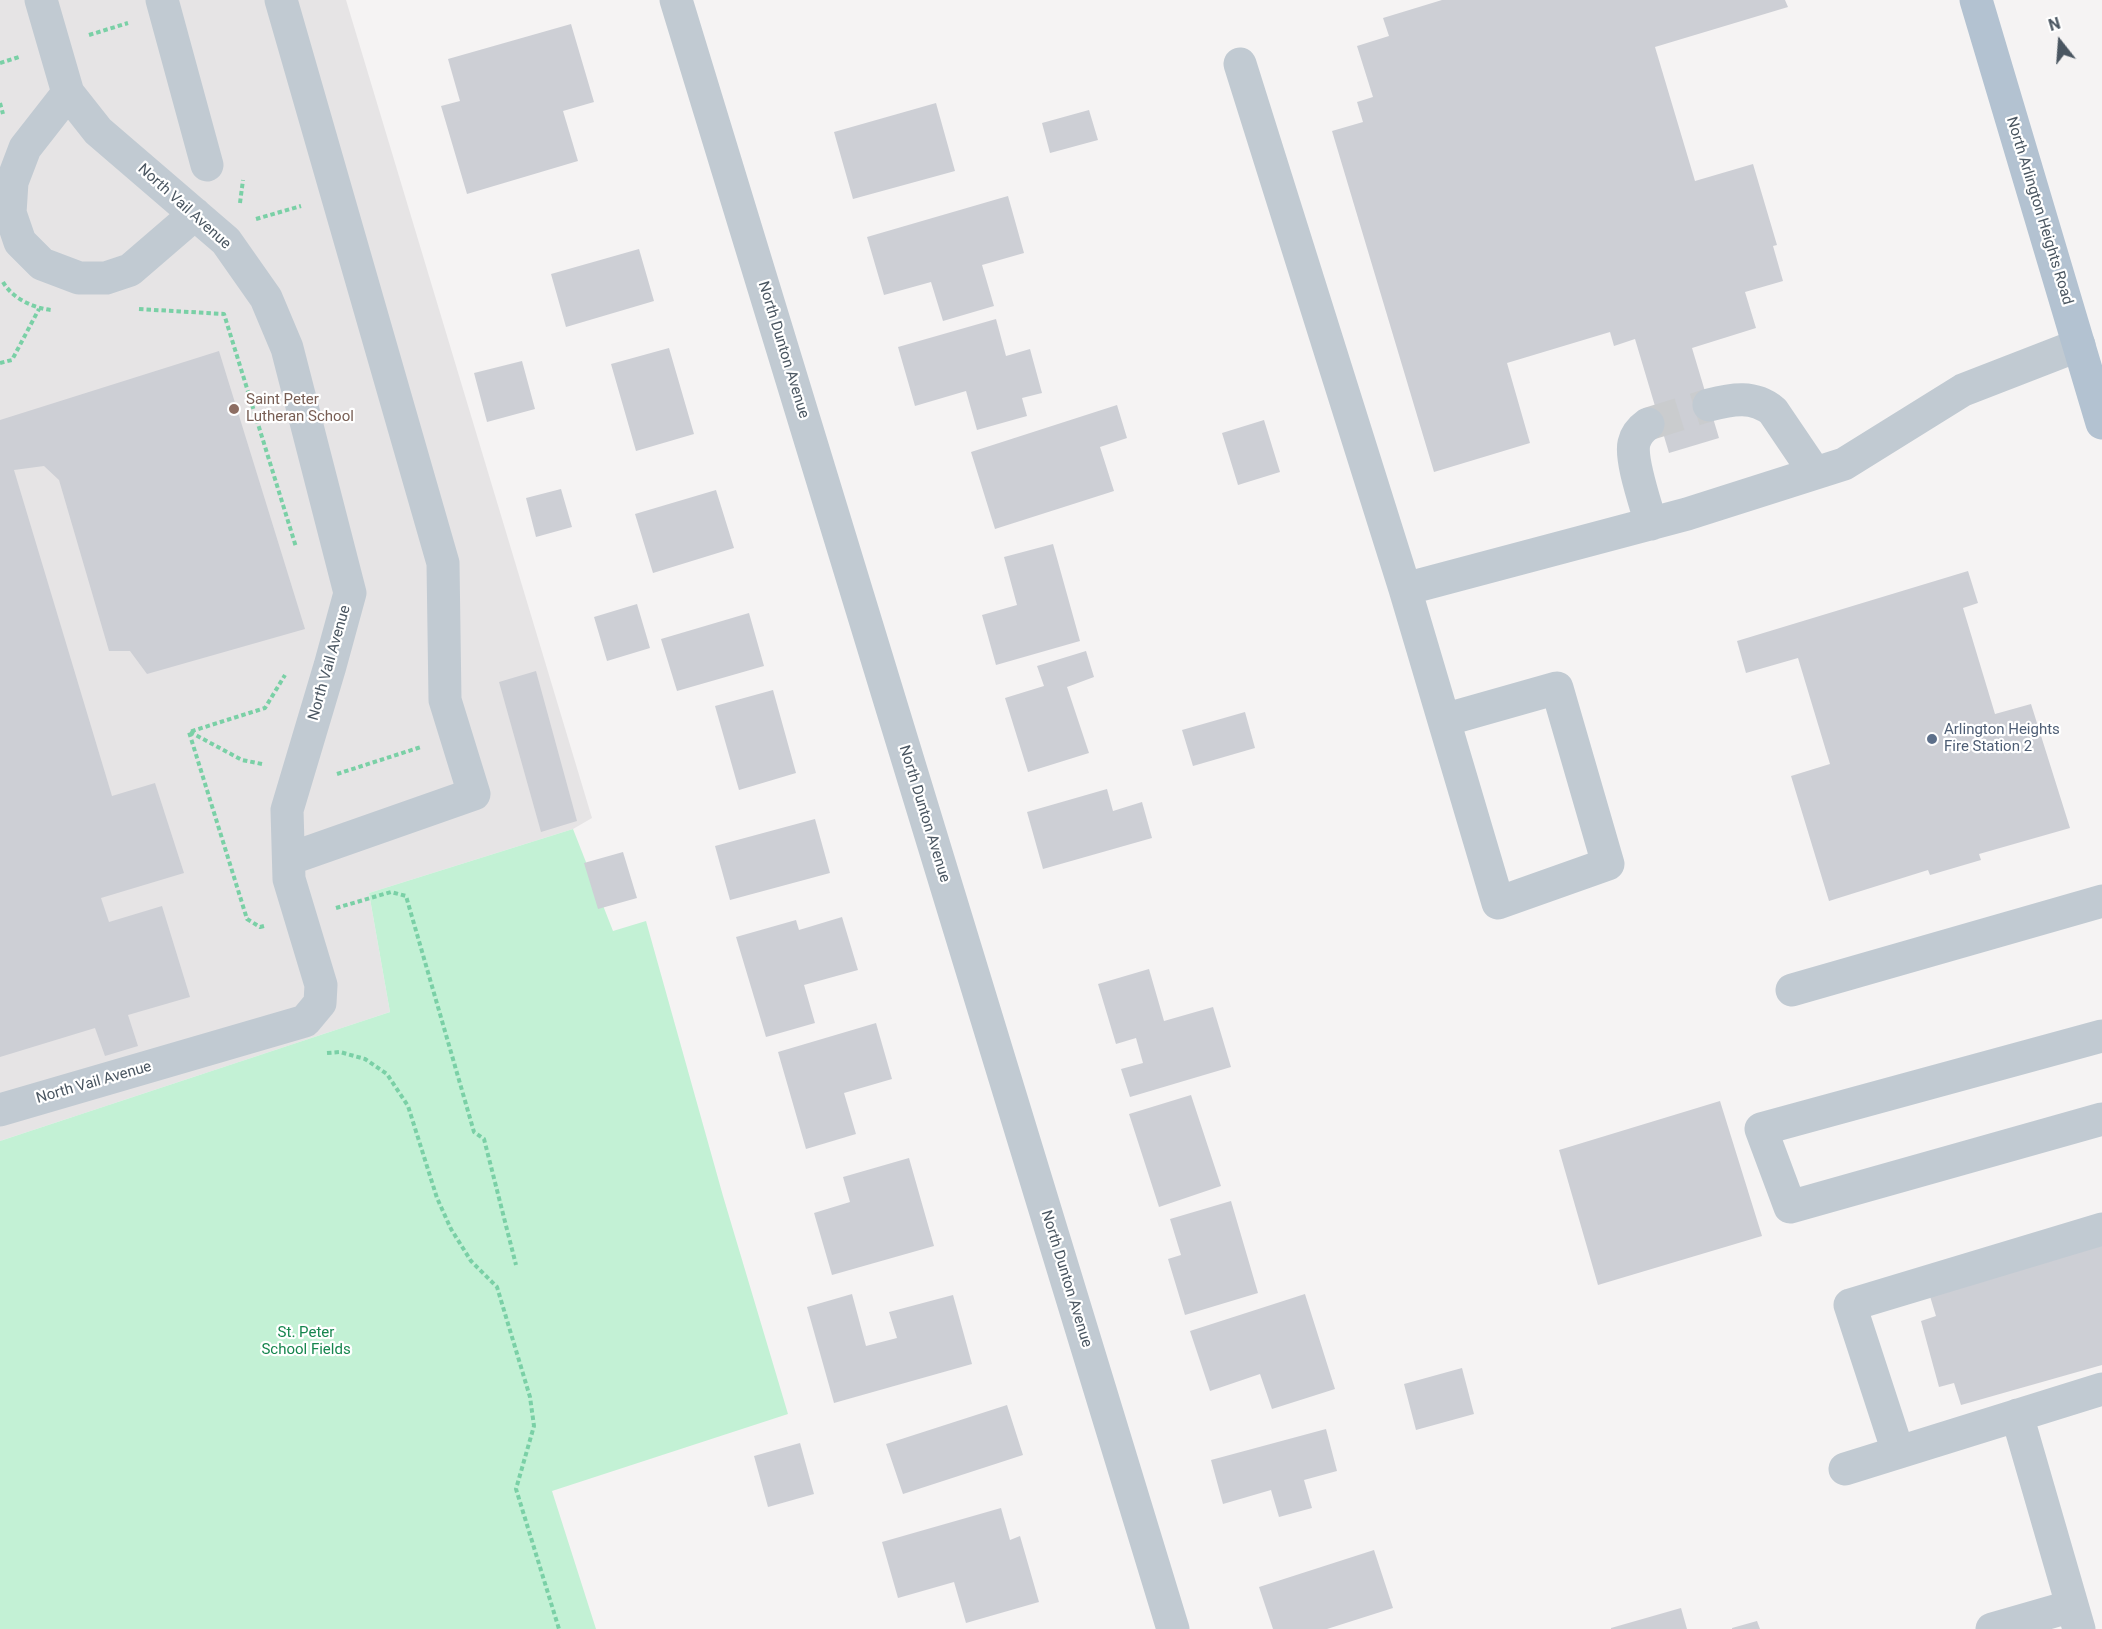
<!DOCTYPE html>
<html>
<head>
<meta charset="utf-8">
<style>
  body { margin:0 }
  #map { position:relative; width:2102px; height:1629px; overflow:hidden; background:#f5f3f3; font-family:Roboto,sans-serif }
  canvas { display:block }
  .north { position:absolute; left:2030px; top:12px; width:60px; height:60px; -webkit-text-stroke:4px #fff; paint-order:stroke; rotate:343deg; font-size:16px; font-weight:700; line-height:24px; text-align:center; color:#4a5661 }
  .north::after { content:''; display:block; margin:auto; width:21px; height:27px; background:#4a5661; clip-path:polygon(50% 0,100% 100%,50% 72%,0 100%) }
</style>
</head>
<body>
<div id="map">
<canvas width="2102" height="1629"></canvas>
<div class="north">N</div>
</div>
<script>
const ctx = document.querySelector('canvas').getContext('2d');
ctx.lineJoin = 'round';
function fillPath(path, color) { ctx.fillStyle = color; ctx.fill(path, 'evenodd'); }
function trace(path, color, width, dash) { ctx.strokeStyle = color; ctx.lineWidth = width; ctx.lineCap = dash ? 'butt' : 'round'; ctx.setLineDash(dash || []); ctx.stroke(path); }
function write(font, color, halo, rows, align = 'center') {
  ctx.font = font + ' Roboto,sans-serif'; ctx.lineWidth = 4.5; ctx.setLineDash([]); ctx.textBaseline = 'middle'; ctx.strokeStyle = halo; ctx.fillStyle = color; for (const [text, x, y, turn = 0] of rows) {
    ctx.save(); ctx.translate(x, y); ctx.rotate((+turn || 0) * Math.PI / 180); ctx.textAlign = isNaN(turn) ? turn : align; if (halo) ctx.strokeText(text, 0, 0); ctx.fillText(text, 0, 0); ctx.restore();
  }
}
const education = new Path2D(`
  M0,0h346l246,818 -19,11 -204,64 21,119 -390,129z`);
const green = new Path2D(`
  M573,829l40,102 33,-10 77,275 65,218 -236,77 44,138h-596v-488l390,-129 -21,-119z`);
const building = new Path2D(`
  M1442,0h343l3,7 -133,40 40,134 58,-17 24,81 -4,1 10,35 -38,11 11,36 -64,20 27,90 -50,15 -34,-114 -21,7 -4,-14 -103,31 23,80 -96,29 -102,-341 31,-9 -6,-20 16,-5 -16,-51 32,-10 -6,-18z
  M571,24l23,78 -31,9 15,50 -111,33 -26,-88 19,-5 -12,-42z
  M936,103l19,68 -102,28 -19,-67z
  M1089,110l9,30 -48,13 -8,-30z
  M1008,196l16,57 -42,12 12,41 -51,15 -12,-39 -47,13 -17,-58z
  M639,249l15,52 -88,26 -15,-53z
  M996,319l10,37 24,-7 12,44 -20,5 5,18 -50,14 -11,-39 -51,15 -17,-59z
  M669,348l25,86 -58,17 -25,-87z
  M219,351l86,278 -158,45 -17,-23h-21l-50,-171 -15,-14 -30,4 98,326 43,-13 29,90 -83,25 8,24 53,-16 28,91 -62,18 10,31 -33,10 -10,-28 -95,29v-637z
  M522,361l13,48 -48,13 -13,-49z
  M1117,405l10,33 -27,9 14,44 -119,38 -24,-77z
  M1264,420l16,52 -42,13 -16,-52z
  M561,489l11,38 -36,10 -10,-39z
  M716,490l18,58 -81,25 -18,-59z
  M1053,544l27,97 -84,24 -14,-50 35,-10 -13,-48z
  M1968,571l10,32 -15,5 32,106 36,-10 39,124 -91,26 2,6 -51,15 -2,-5 -99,31 -38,-125 39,-12 -32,-106 -52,15 -9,-32z
  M637,604l13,44 -43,13 -13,-44z
  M749,613l15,53 -87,25 -16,-52z
  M1086,651l8,26 -27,10 22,66 -61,19 -23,-74 39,-12 -7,-20z
  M536,671l41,150 -36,11 -42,-150z
  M773,690l23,83 -57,17 -24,-84z
  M1245,712l10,36 -62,18 -11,-36z
  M1107,789l6,22 29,-9 10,36 -109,31 -16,-57z
  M815,819l15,54 -100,27 -15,-54z
  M623,852l14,46 -39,11 -14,-46z
  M842,917l16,53 -54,15 11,38 -49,14 -30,-100 60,-17 3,10z
  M1149,969l15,52 49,-14 18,60 -101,30 -9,-28 22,-6 -7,-25 -20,6 -18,-60z
  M876,1023l16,56 -48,14 12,41 -50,15 -28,-97z
  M1191,1095l30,91 -62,21 -30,-93z
  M1720,1101l42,135 -164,49 -39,-135z
  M909,1158l25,88 -102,29 -18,-62 36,-11 -7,-25z
  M1231,1201l27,92 -73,22 -17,-56 13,-4 -11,-36z
  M2102,1241v124l-141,40 -7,-22 -15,4 -18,-66 15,-5 -7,-23z
  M852,1294l14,52 31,-8 -8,-26 64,-17 19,69 -138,39 -27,-96z
  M1305,1294l30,95 -63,20 -12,-35 -50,17 -20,-60z
  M1462,1368l12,46 -58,16 -12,-46z
  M1007,1405l16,50 -120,39 -17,-50z
  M1326,1429l11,42 -33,9 8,28 -33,9 -8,-27 -48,14 -12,-44z
  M800,1443l14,51 -46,13 -14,-51z
  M1001,1508l9,32 10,-4 19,66 -73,21 -12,-41 -56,16 -16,-56z
  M1374,1550l19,58 -66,21h-54l-14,-42z
  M1681,1608l6,21h-76v-1z
  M1757,1621l3,8h-28v-1z`);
const minorTunnel = new Path2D(`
  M1648,424l61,-19`);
const path = new Path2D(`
  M89,35l39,-12
  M0,63l19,-6
  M0,103l3,11
  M240,203l3,-23
  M256,219l45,-13
  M3,282c9,16 30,26 48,28
  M139,309l85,5 72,233
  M0,363l12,-3 27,-51
  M190,732l52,28 20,4
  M337,774l84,-27
  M336,908l55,-16 15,4 68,236 10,7 32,126
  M264,926l-4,1 -13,-8 -58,-187 76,-24 20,-33
  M327,1053l13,-1 25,7 22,15 21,32 29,92 14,31 20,32 26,26 33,110 4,29 -18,63 43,140`);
const minor = new Path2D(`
  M162,0l45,165
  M281,0l162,563 2,137 29,94 -185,65
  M676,0l497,1629
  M1240,64l165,525 282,-75 157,-50 119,-74 116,-45
  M68,93l-43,55 -13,34 -2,31 10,29 22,22 37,14h27l24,-8 65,-56
  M1709,405c23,-6 45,-10 64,6l42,62
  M1648,424c-7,5 -12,10 -14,19 -4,17 12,62 17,81
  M1405,589l93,314 110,-39 -51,-176 -113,32
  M1792,990l310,-89
  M2102,1036l-341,93 29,78 312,-88
  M0,1110l305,-89 15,-18 1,-18 -32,-106 -2,-69 43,-144 20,-73 -63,-245 -21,-50 -40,-57 -128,-110 -30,-38 -27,-93
  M2017,1415l62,214
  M1898,1452l-48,-147 252,-76
  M1845,1469l257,-80
  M1992,1629l80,-23`);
const major = new Path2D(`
  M1976,0l126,423`);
const markers = [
  [234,409,6,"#8d6e63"],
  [1932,739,6,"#5c6f8a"]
];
const streetNames = [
  ["North Vail Avenue",184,207,42],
  ["North Arlington Heights Road",2039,211,73],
  ["North Dunton Avenue",783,350,73],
  ["North Vail Avenue",330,663,-74],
  ["North Dunton Avenue",924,814,73],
  ["North Vail Avenue",94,1083,-16],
  ["North Dunton Avenue",1066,1279,73]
];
const educationNames = [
  ["Saint Peter",246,400],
  ["Lutheran School",246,417]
];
const serviceNames = [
  ["Arlington Heights",1944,730],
  ["Fire Station 2",1944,747]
];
const parkNames = [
  ["St. Peter",306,1333],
  ["School Fields",306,1350]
];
fillPath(education, '#e6e4e5');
fillPath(green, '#c3f1d5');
fillPath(building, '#cdcfd5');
trace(minorTunnel, '#caccce', 33, [33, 16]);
trace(path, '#7ad0a6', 4, [4.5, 3]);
trace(minor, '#c1cad2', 33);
trace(major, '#b3c2d1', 33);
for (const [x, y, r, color] of markers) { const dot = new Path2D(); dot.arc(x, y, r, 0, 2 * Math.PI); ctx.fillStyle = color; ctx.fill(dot); trace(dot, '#fff', 2); }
write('15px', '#4a5661', '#fff', streetNames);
write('15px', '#785e54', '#fff', educationNames, 'left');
write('15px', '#4e5e75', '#fff', serviceNames, 'left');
write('15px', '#17864f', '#fff', parkNames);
</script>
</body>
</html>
